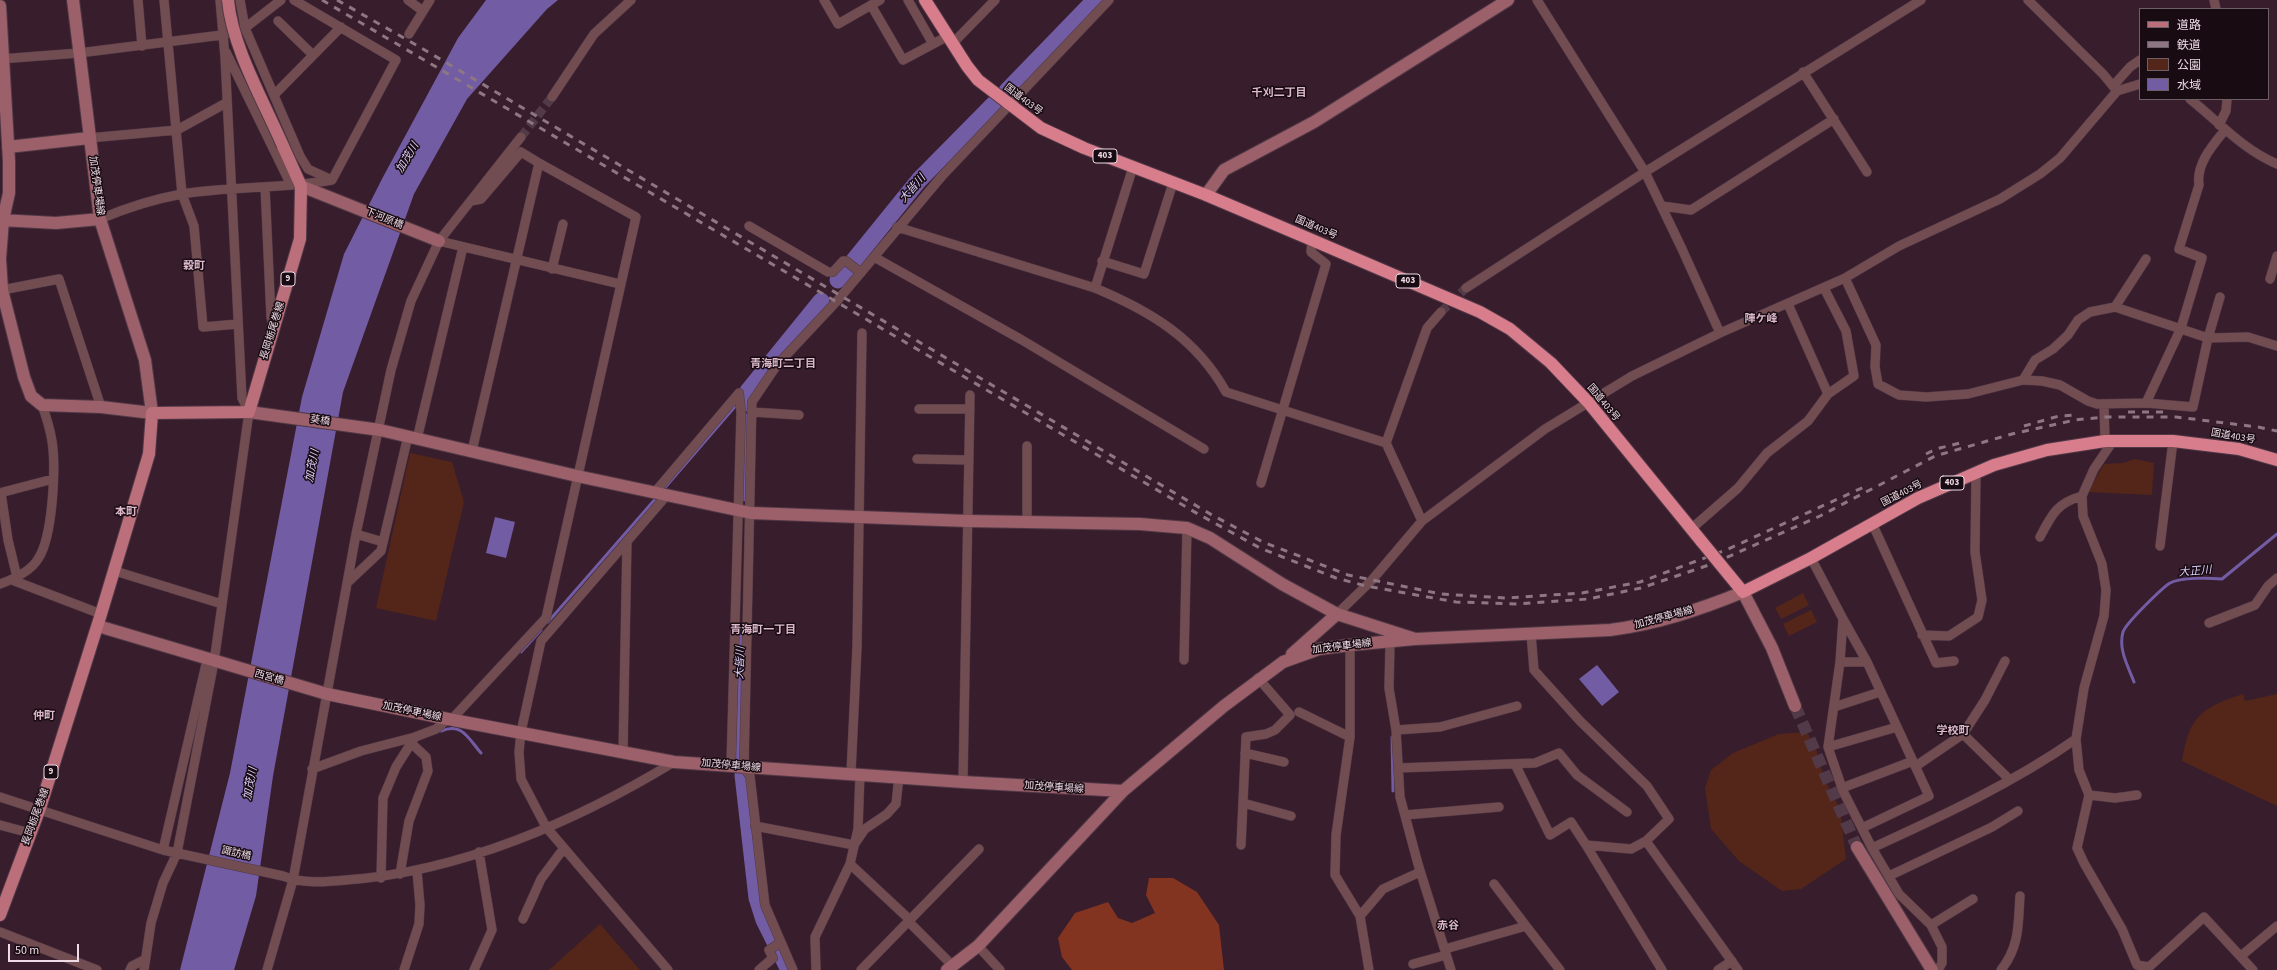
<!DOCTYPE html>
<html>
<head>
<meta charset="utf-8">
<style>
  body { margin:0 }
  #map { position:relative; width:2277px; height:970px; overflow:hidden; background:#381d2c; font-family:"Source Sans 3","Noto Sans JP",sans-serif }
  canvas { display:block }
  .legend { position:absolute; left:2139px; top:8px; width:130px; height:92px; box-sizing:border-box; background:#180b12; border:1px solid #6e5e66; margin:0; padding:5px 7px; list-style:none; font-size:12px; color:#eedbe5 }
  .legend li { display:flex; align-items:center; gap:8px; height:20px }
  .legend b { width:20px; border:1px solid #6e5e66 }
  .scale { position:absolute; left:8px; top:944px; width:71px; height:18px; box-sizing:border-box; border:2px solid #eedbe5; border-top:0; padding-left:5px; font-size:12px; line-height:14px; white-space:nowrap; color:#eedbe5; -webkit-text-stroke:3px #180b12; paint-order:stroke }
</style>
</head>
<body>
<div id="map">
<canvas width="2277" height="970"></canvas>
<ul class="legend">
<li><b style="height:5px;background:#ba6f7a"></b>道路</li>
<li><b style="height:5px;background:#8e7783"></b>鉄道</li>
<li><b style="height:11px;background:#54261a"></b>公園</li>
<li><b style="height:11px;background:#725ca4"></b>水域</li>
</ul>
<div class="scale">50 m</div>
</div>
<script>
const ctx = document.querySelector('canvas').getContext('2d');
ctx.lineJoin = 'round';
function fillPath(path, color) { ctx.fillStyle = color; ctx.fill(path, 'evenodd'); }
function trace(path, color, width, dash) { ctx.strokeStyle = color; ctx.lineWidth = width; ctx.lineCap = dash ? 'butt' : 'round'; ctx.setLineDash(dash || []); ctx.stroke(path); }
function write(font, color, halo, rows, align = 'center') {
  ctx.font = font + ' "Source Sans 3","Noto Sans JP",sans-serif'; ctx.lineWidth = 3; ctx.setLineDash([]); ctx.textBaseline = 'middle'; ctx.strokeStyle = halo; ctx.fillStyle = color; for (const [text, x, y, turn = 0] of rows) {
    ctx.save(); ctx.translate(x, y); ctx.rotate((+turn || 0) * Math.PI / 180); ctx.textAlign = isNaN(turn) ? turn : align; if (halo) ctx.strokeText(text, 0, 0); ctx.fillText(text, 0, 0); ctx.restore();
  }
}
const green = new Path2D(`
  M410,453l42,9 12,40 -28,119 -60,-13z
  M2135,459l19,4 -2,32 -64,-3 16,-28 19,-1z
  M1803,593l6,12 -28,14 -6,-11z
  M1811,610l6,12 -28,14 -6,-12z
  M2243,694l2,7 32,-7v112l-95,-45c7,-45 19,-53 61,-67z
  M1807,732l9,17 9,31 15,29 6,50 -45,30 -19,2 -43,-30 -28,-32 -6,-41 6,-18 22,-17 46,-19z
  M600,924l40,46h-91z`);
const forest = new Path2D(`
  M1149,878h24l24,14 22,33 5,45h-152l-10,-13 -4,-19 17,-25 33,-11 10,16 14,5 23,-10 -9,-18z`);
const water = new Path2D(`
  M486,0h72l-11,9 -80,90 -53,95 -71,198 -70,384 -17,120 -22,74h-54l50,-197 72,-376 42,-143 39,-77 75,-139z
  M495,517l20,5 -9,36 -20,-5z
  M1597,665l22,27 -17,14 -23,-27z`);
const stream = new Path2D(`
  M741,399l7,-8
  M662,491l76,-88
  M548,622l109,-125
  M521,652l20,-22
  M2134,682c-6,-16 -16,-33 -11,-50 3,-9 39,-44 47,-49 11,-6 40,-5 52,-4l55,-45
  M441,731c21,-9 27,7 40,22
  M1392,737l1,54`);
const river = new Path2D(`
  M1007,91l88,-91
  M838,280l81,-100 75,-76
  M746,403l2,-12 73,-90
  M746,422v71
  M738,758l5,-122
  M743,775l14,123 7,22 25,50`);
const streetTunnel = new Path2D(`
  M521,137l31,-40
  M1441,312l25,-24`);
const secondaryTunnel = new Path2D(`
  M1795,706l62,141`);
const street = new Path2D(`
  M138,0l4,46
  M164,0l18,194 12,32 9,101 35,-3
  M240,0l5,28 55,128 8,13 24,11
  M408,0l15,11
  M824,0l14,24 42,-24
  M908,0l25,44
  M1537,0l108,172 37,77 38,84
  M2028,0l75,74 14,17
  M2214,0l2,9
  M871,5l32,55 45,-24
  M278,21l35,34
  M409,34l21,-34
  M952,44l43,-44
  M226,52l65,133
  M0,59l79,-6 143,-18 23,-7 36,-28
  M1803,72l64,100
  M2113,86l17,-19 10,-7
  M274,95l67,-68
  M552,97l42,-63 37,-34
  M2190,99c29,23 52,50 87,65
  M2219,125l7,-14 1,-12
  M89,138l88,-8 49,-27
  M265,187l6,130 3,12
  M471,201l10,-2 40,-47 18,11
  M1662,206l29,4 143,-91
  M100,219c26,-11 54,-20 82,-25 49,-8 100,-5 150,-14l64,-120 -102,-60
  M749,226l79,46h5l10,-11h3l15,12
  M897,227l198,61c55,23 101,50 131,104l160,51
  M439,241l181,43
  M874,257l148,83 182,109
  M1102,261l42,13 29,-91
  M552,269l11,-45
  M1845,278l31,67 -1,22 3,17 21,11 27,2 42,-3 55,-14 19,1 18,4 28,16 9,3 49,-1 35,-75 21,-70 -23,-9 20,-64c-3,-21 13,-39 26,-55
  M2270,279l7,-23
  M1095,288l38,-121
  M1466,288l179,-116 276,-172
  M1824,288l22,43 8,45 -26,18
  M2,290l57,-11 42,128
  M2115,307l31,-48
  M2023,380l12,-20 18,-11 15,-14 10,-15 12,-8 25,-5 93,31 40,-1 29,9
  M2146,403l47,4 15,-69 12,-41
  M2104,404l1,37
  M919,409h51
  M752,412l47,3
  M417,439l46,-192
  M2113,441l-19,28 -12,27 1,20 19,48 4,26 -2,26 -20,72 -8,51 3,31 10,25 -12,53 7,15 38,66 15,36 12,2 55,-50 49,53
  M917,459l52,1
  M1261,483l65,-219 -15,-12 1,-12
  M655,492l84,-99
  M0,493l53,-14
  M1,493l7,47 9,37
  M667,495l-126,146 -20,91 -2,20 2,27 25,48 122,143
  M1422,521l-36,-78 41,-115 14,-16
  M1027,522v-76
  M1872,523l64,140 18,-2
  M1691,529l47,-41 29,-35 41,-32 20,-27 -40,-90
  M356,534l27,8
  M2040,537c12,-23 17,-34 42,-41
  M2160,546l13,-105
  M1811,558l32,61 -3,43 -12,85 15,44 29,57 27,46 32,31 11,22v16l-4,7
  M115,571l107,33
  M12,580l89,34
  M347,583l34,-32 27,-115
  M0,584c14,-5 30,-12 38,-25 15,-22 18,-92 14,-118 -2,-12 -6,-25 -10,-36
  M1337,614l35,-34 50,-59 123,-92 87,-53 88,-43 125,-55 54,-32 101,-47 40,-25 20,-16 57,-67 23,-7
  M1843,619l24,43 62,134 -67,32
  M2209,623l46,-18 13,-19 9,-8
  M1531,634l3,36 46,51 67,65 22,33 -23,22
  M1922,635l27,1 29,-19 4,-17 -7,-48 1,-79
  M1390,642l-1,46 7,42 4,67 18,67 33,106
  M1350,645v92l-14,98 -1,40 25,41 9,54
  M1184,660l3,-132
  M1840,662h27
  M1834,707l46,-15
  M1299,712l51,25
  M451,720l95,-102 90,-401 -97,-54 -67,288
  M1396,730l44,-3 77,-21
  M1963,734l47,46
  M1828,747l69,-20
  M623,753l4,-212
  M1245,753l39,9
  M1515,764l35,71 21,-13 15,23
  M731,765l10,-353 -2,-19
  M1916,766l47,-32 22,-34 20,-39
  M1398,768l137,-5 24,-10 18,22 50,37
  M312,769l49,-18 54,-14
  M851,773l6,-126 5,-314
  M963,782l7,-387
  M1842,788l71,-27
  M2089,795l26,3 22,-3
  M0,797l163,53 120,26c19,8 43,6 63,4 114,-8 231,-59 328,-118
  M1243,803l48,13
  M1405,815l94,-8
  M0,825l30,8
  M755,826l99,19 11,-16 22,-15 9,-10 3,-28
  M1241,845l5,-108 20,-3 9,-4 15,-15 -32,-37
  M1872,848c70,-32 141,-65 204,-109
  M163,850l44,-190
  M850,864l59,55
  M400,874l9,-53 19,-50 -2,-14 -15,-14
  M1889,876l103,-49 26,-16
  M381,878l2,-80 13,-31 19,-30 21,-8 12,-10
  M1494,884l32,42
  M1360,916l23,-27 37,-17
  M523,919l18,-40 23,-31
  M908,921l44,44
  M1931,925l42,-26
  M0,932l97,38
  M978,946l22,24
  M1445,949l81,-23 34,44
  M2241,956l36,-30
  M1413,964l33,-9
  M130,970l2,-4 12,-6
  M144,970l7,-47 12,-40 14,-30 37,-191 35,-250 -7,-14 -17,-341 -5,-57
  M267,970l26,-90 63,-346 35,-164 20,-69 28,-60 82,-104
  M404,970l15,-46 1,-19 -3,-34
  M474,970l18,-40 -13,-78
  M759,970l14,-12 -4,-8 11,-7
  M793,970l-28,-65 -15,-129 -6,-8 8,-366 25,-37 60,-64 105,-125 167,-176
  M816,970l-1,-33 35,-73 8,-35 2,-55
  M861,970l118,-121
  M1662,970l-76,-125 45,4 15,-8 92,129
  M1718,970l14,-9
  M2001,970c19,-24 17,-46 19,-74`);
const secondary = new Path2D(`
  M0,6l9,155v32l-6,27 -3,39 2,31 22,87 7,19 11,9 59,2 51,6 -7,-53 -45,-141 -27,-219
  M8,147l81,-9
  M301,186l138,55
  M1206,195l18,-25 90,-48 194,-122
  M0,220l56,3 44,-4
  M249,412l131,18 197,46 174,37 217,8 172,3 47,4 23,10 72,46 55,30 78,25
  M98,626l229,68 121,25 226,43 289,20 160,9
  M1292,654l45,-40
  M1857,847l75,123
  M947,970l31,-24 145,-155 101,-85 59,-44 36,-13 31,-4 65,-6 195,-9c47,-6 89,-20 133,-38l29,56 23,58`);
const primary = new Path2D(`
  M0,915l40,-107 61,-194 48,-160 3,-41 97,-1 51,-173 1,-53 -18,-40`);
const highway = new Path2D(`
  M925,0l42,66 11,14 63,48 43,20 122,47 106,45 168,72 30,17 41,34 37,39 114,140
  M1729,575l14,17 68,-34 107,-60 76,-33 53,-15 58,-9h68l66,8 38,11`);
const rail = new Path2D(`
  M322,0l876,514 62,34 76,30 30,8 90,16 62,2 70,-5 53,-11 71,-24 108,-48 115,-60 77,-22 63,-14 29,-3h72l82,10 19,4
  M337,0l81,46 794,469 51,27 85,33 93,19 65,4 76,-5 58,-11 86,-32 138,-63
  M2128,412h38
  M2024,426l35,-10 19,-1
  M1926,454l10,-5 24,-6`);
const primaryBridge = new Path2D(`
  M228,0c4,47 36,102 55,146`);
const highwayBridge = new Path2D(`
  M1702,542l27,33`);
const shields = [
  [1105,156,24],
  [288,279,14],
  [1408,281,24],
  [1952,483,24],
  [51,772,14]
];
const shieldNames = [
  ["403",1105,156],
  ["9",288,279],
  ["403",1408,281],
  ["403",1952,483],
  ["9",51,772]
];
const streetNames = [
  ["国道403号",1023,100,37],
  ["加茂停車場線",96,186,82],
  ["下河原橋",384,219,22],
  ["国道403号",1316,228,23],
  ["長岡栃尾巻線",273,331,-73],
  ["国道403号",1603,403,50],
  ["葵橋",320,421,8],
  ["国道403号",2233,437,10],
  ["国道403号",1902,494,-27],
  ["加茂停車場線",1664,618,-15],
  ["加茂停車場線",1342,647,-7],
  ["西宮橋",269,678,16],
  ["加茂停車場線",412,712,12],
  ["加茂停車場線",731,766,5],
  ["加茂停車場線",1054,788,4],
  ["長岡栃尾巻線",36,817,-70],
  ["諏訪橋",236,854,13]
];
const neighbourhoodNames = [
  ["千刈二丁目",1279,94],
  ["穀町",194,267],
  ["陣ケ峰",1761,320],
  ["青海町二丁目",783,365],
  ["本町",126,513],
  ["青海町一丁目",763,631],
  ["仲町",44,717],
  ["学校町",1953,732],
  ["赤谷",1448,927]
];
const waterNames = [
  ["加茂川",408,158,-59],
  ["大皆川",913,189,-49],
  ["加茂川",313,466,-79],
  ["大正川",2195,572,-5],
  ["大皆川",741,663,-88],
  ["加茂川",251,784,-79]
];
fillPath(green, '#54261a');
fillPath(forest, '#823420');
fillPath(water, '#725ca4');
trace(stream, '#725ca4', 3);
trace(river, '#725ca4', 17);
trace(streetTunnel, '#533a48', 9, [9, 4.5]);
trace(secondaryTunnel, '#533a48', 12, [12, 6]);
trace(street, '#513846', 10);
trace(secondary, '#513846', 14);
trace(primary, '#513846', 14);
trace(highway, '#513846', 14);
trace(street, '#714c51', 9);
trace(secondary, '#9b6069', 12);
trace(primary, '#ba6f7a', 12);
trace(highway, '#d77d8b', 12);
trace(rail, '#8e7783', 3, [7, 7]);
trace(primaryBridge, '#513846', 14, []);
trace(highwayBridge, '#513846', 14, []);
trace(primaryBridge, '#ba6f7a', 12);
trace(highwayBridge, '#d77d8b', 12);
for (const [x, y, w] of shields) { const box = new Path2D(); box.roundRect(x - w / 2, y - 7, w, 14, 3); ctx.fillStyle = '#180b12'; ctx.fill(box); trace(box, '#eedbe5', 1); }
write('bold 9px', '#eedbe5', null, shieldNames);
write('10px', '#eedbe5', '#180b12', streetNames);
write('bold 11px', '#ddb9cc', '#180b12', neighbourhoodNames);
write('italic 11px', '#dbd1fa', '#180b12', waterNames);
</script>
</body>
</html>
